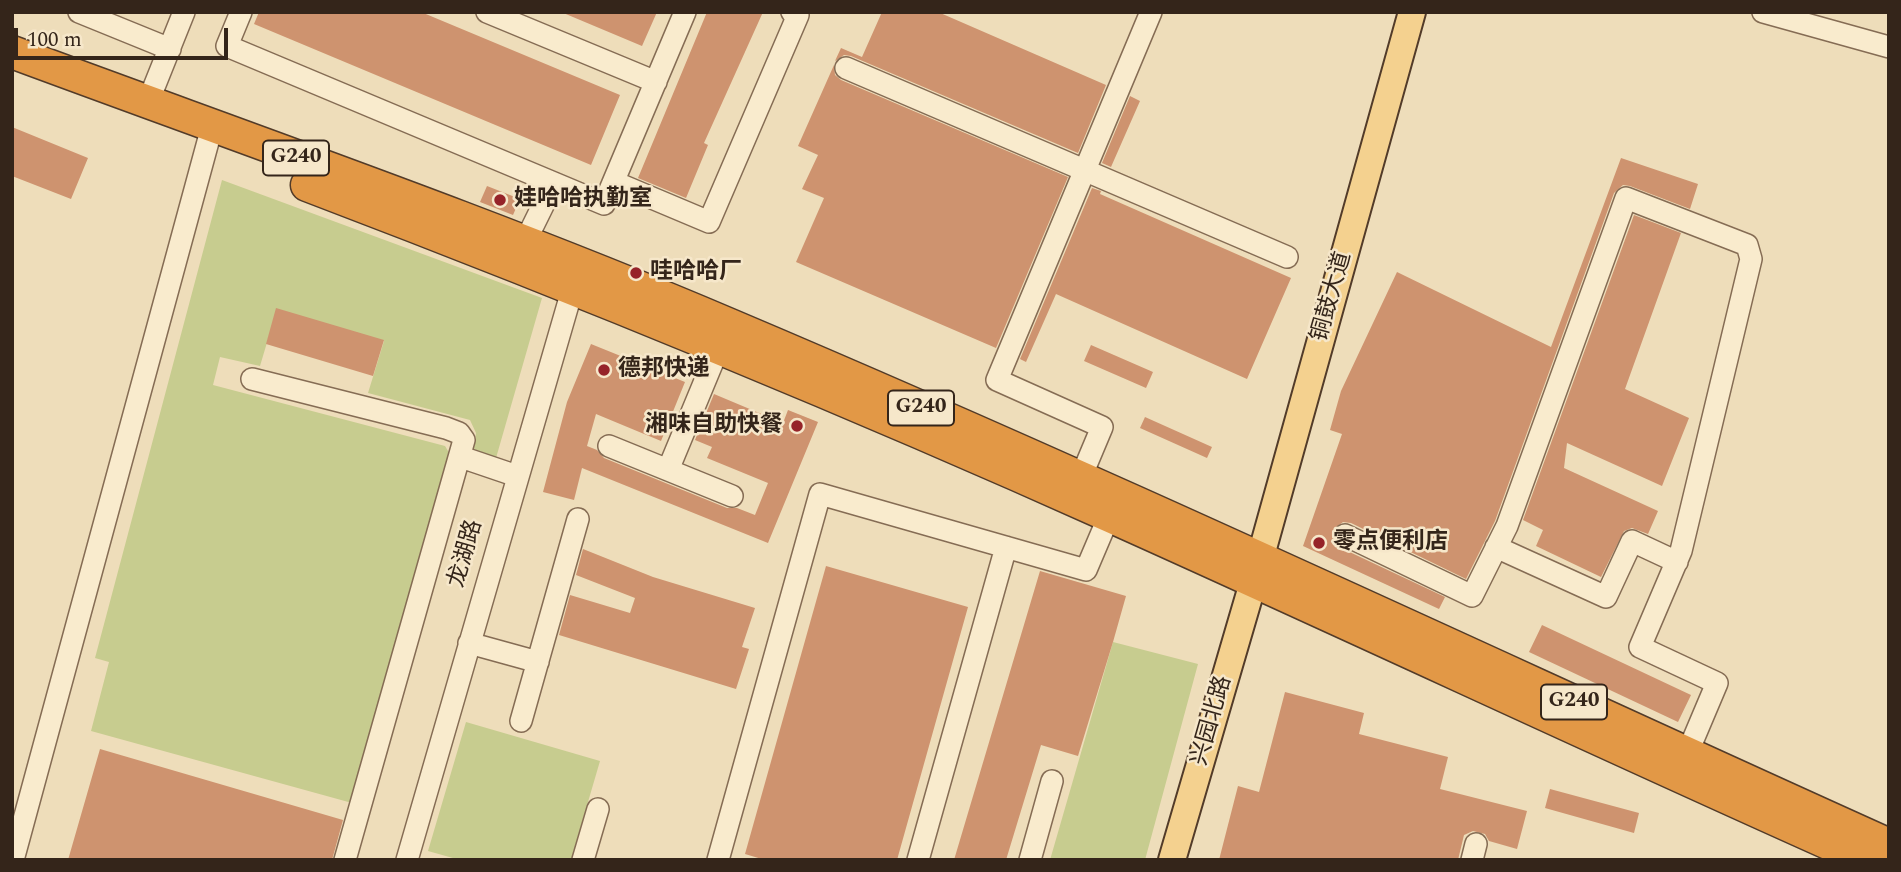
<!DOCTYPE html>
<html>
<head>
<meta charset="utf-8">
<style>
  body { margin:0 }
  #map { position:relative; width:1901px; height:872px; overflow:hidden; background:#eeddba; font-family:Spectral,serif }
  canvas { display:block }
  .frame { position:absolute; inset:0; border:14px solid #34251a; pointer-events:none }
  .scale { position:absolute; left:14px; top:28px; width:214px; height:32px; box-sizing:border-box; border:4px solid #34251a; border-top:0; padding-left:9px; font-size:21px; line-height:24px; white-space:nowrap; color:#34251a; -webkit-text-stroke:5px #f6e7ca; paint-order:stroke }
</style>
</head>
<body>
<div id="map">
<canvas width="1901" height="872"></canvas>
<div class="frame"></div>
<div class="scale">100 m</div>
</div>
<script>
const ctx = document.querySelector('canvas').getContext('2d');
ctx.lineJoin = 'round';
function fillPath(path, color) { ctx.fillStyle = color; ctx.fill(path, 'evenodd'); }
function trace(path, color, width, dash) { ctx.strokeStyle = color; ctx.lineWidth = width; ctx.lineCap = dash ? 'butt' : 'round'; ctx.setLineDash(dash || []); ctx.stroke(path); }
function write(font, color, halo, rows, align = 'center') {
  ctx.font = font + ' Spectral,"Noto Sans SC",serif'; ctx.lineWidth = 5; ctx.setLineDash([]); ctx.textBaseline = 'middle'; ctx.strokeStyle = halo; ctx.fillStyle = color; for (const [text, x, y, turn = 0] of rows) {
    ctx.save(); ctx.translate(x, y); ctx.rotate((+turn || 0) * Math.PI / 180); ctx.textAlign = isNaN(turn) ? turn : align; if (halo) ctx.strokeText(text, 0, 0); ctx.fillText(text, 0, 0); ctx.restore();
  }
}
const green = new Path2D(`
  M222,180l320,118 -46,160 -22,-9 2,-16 -6,-13 -102,-27 16,-52 -107,-32 -17,57 -40,-9 -7,28 232,61 6,10 -99,347 -261,-72 18,-69 -14,-4z
  M1113,642l85,22 -53,196h-95z
  M466,722l134,39 -29,99h-111l-32,-9z`);
const building = new Path2D(`
  M259,12h162l199,83 -29,70 -337,-141z
  M561,12h96l-15,34z
  M707,12h56l-59,131 4,2 -22,53 -48,-20z
  M882,12h56l168,73 -28,68 -227,-97 -7,-1 -9,6 6,-13 21,9z
  M834,65l1,10 6,5 227,97 -72,171 -200,-86 28,-64 -22,-9 16,-34 -20,-9z
  M1130,96l10,5 -29,66 -9,-4z
  M12,127l76,31 -17,41 -59,-23z
  M1621,158l77,26 -8,25 -60,-23 -7,-1 -9,8 -119,328 -29,58 -115,-56 -8,-1 -9,7 -2,8 7,10 106,50 -6,12 -136,-63 39,-112 -12,-4 11,-39 56,-119 154,75z
  M487,186l33,13 -7,16 -33,-13z
  M1092,188l9,3 -1,3 191,84 -44,101 -191,-85 -30,68 -6,-3z
  M1634,215l47,18 -56,156 64,29 -27,68 -95,-43 -3,25 94,43 -10,23 -16,-6 -8,3 -23,46 -65,-31 7,-16 -20,-10z
  M276,308l108,32 -11,36 -107,-32z
  M591,344l94,38 -24,59 -65,-27 -9,32 10,4 7,8 123,50h10l18,7 13,-32 -61,-25 5,-11 -17,-7 19,-46 69,29 5,-13 30,12 -50,121 -186,-75 -8,32 -31,-8 24,-90z
  M1091,345l62,27 -7,16 -62,-27z
  M1145,417l67,30 -5,11 -67,-30z
  M583,549l70,28 102,31 -13,39 7,2 -13,40 -177,-54 11,-40 60,18 5,-15 -59,-23z
  M826,566l142,41 -71,253h-132l-20,-6z
  M1040,571l86,25 -13,46 -35,114 -37,-11 -35,115h-52z
  M1542,625l149,70 -13,27 -149,-70z
  M1285,692l79,21 -5,21 89,23 -8,32 87,22 -10,38 -28,-8 -4,-7 -12,-3 -9,4 -6,25h-239l19,-74 21,6z
  M100,749l243,71 -11,40h-264z
  M1550,789l89,24 -5,20 -89,-25z`);
const minor = new Path2D(`
  M79,12l91,37
  M241,12l-14,34 377,158 81,-192
  M487,12l169,70
  M1763,12l126,35
  M846,68l441,189
  M148,102l36,-90
  M614,182l95,40 89,-207 -6,-3
  M525,242l29,-59
  M252,379l194,49 13,5 5,7 -119,420
  M609,446l123,50
  M461,457l56,19
  M668,470l51,-123
  M1081,477l21,-50 -105,-47 154,-368
  M1345,535l127,61 35,-70 119,-328 121,47 4,14 -70,292 -41,96 77,36 -30,71
  M1496,547l110,50 26,-56 45,21
  M469,643l69,19
  M521,721l57,-202
  M13,860l199,-733
  M407,860l169,-583
  M583,860l15,-51
  M718,860l102,-366 266,76 23,-54
  M918,860l88,-313
  M1030,860l22,-79
  M1472,860l4,-16`);
const major = new Path2D(`
  M1172,860l88,-301 152,-547`);
const highway = new Path2D(`
  M12,52c240,89 483,173 718,273 390,165 773,346 1159,520
  M307,185c271,103 540,213 805,332 252,113 502,231 754,343`);
const markers = [
  [500,200,7,"#962329"],
  [636,273,7,"#962329"],
  [604,370,7,"#962329"],
  [797,426,7,"#962329"],
  [1319,543,7,"#962329"]
];
const shields = [
  [296,158,66],
  [921,408,66],
  [1574,702,66]
];
const shieldNames = [
  ["G240",296,158],
  ["G240",921,408],
  ["G240",1574,702]
];
const poiNames = [
  ["娃哈哈执勤室",514,200],
  ["哇哈哈厂",650,273],
  ["德邦快递",618,370],
  ["湘味自助快餐",783,426,"right"],
  ["零点便利店",1333,543]
];
const streetNames = [
  ["铜鼓大道",1333,297,-74],
  ["龙湖路",467,554,-74],
  ["兴园北路",1213,721,-74]
];
fillPath(green, '#c7cc8f');
fillPath(building, '#ce936f');
trace(minor, '#856c54', 24);
trace(major, '#523b29', 30);
trace(highway, '#523b29', 35);
trace(minor, '#f9ebcd', 21);
trace(major, '#f4d18f', 26);
trace(highway, '#e29846', 32);
for (const [x, y, r, color] of markers) { const dot = new Path2D(); dot.arc(x, y, r, 0, 2 * Math.PI); ctx.fillStyle = color; ctx.fill(dot); trace(dot, '#f6e7ca', 2.5); }
for (const [x, y, w] of shields) { const box = new Path2D(); box.roundRect(x - w / 2, y - 17.5, w, 35, 5); ctx.fillStyle = '#f6e7ca'; ctx.fill(box); trace(box, '#34251a', 2); }
write('bold 21px', '#34251a', null, shieldNames);
write('bold 23px', '#34251a', '#f6e7ca', poiNames, 'left');
write('23px', '#34251a', '#f6e7ca', streetNames);
</script>
</body>
</html>
